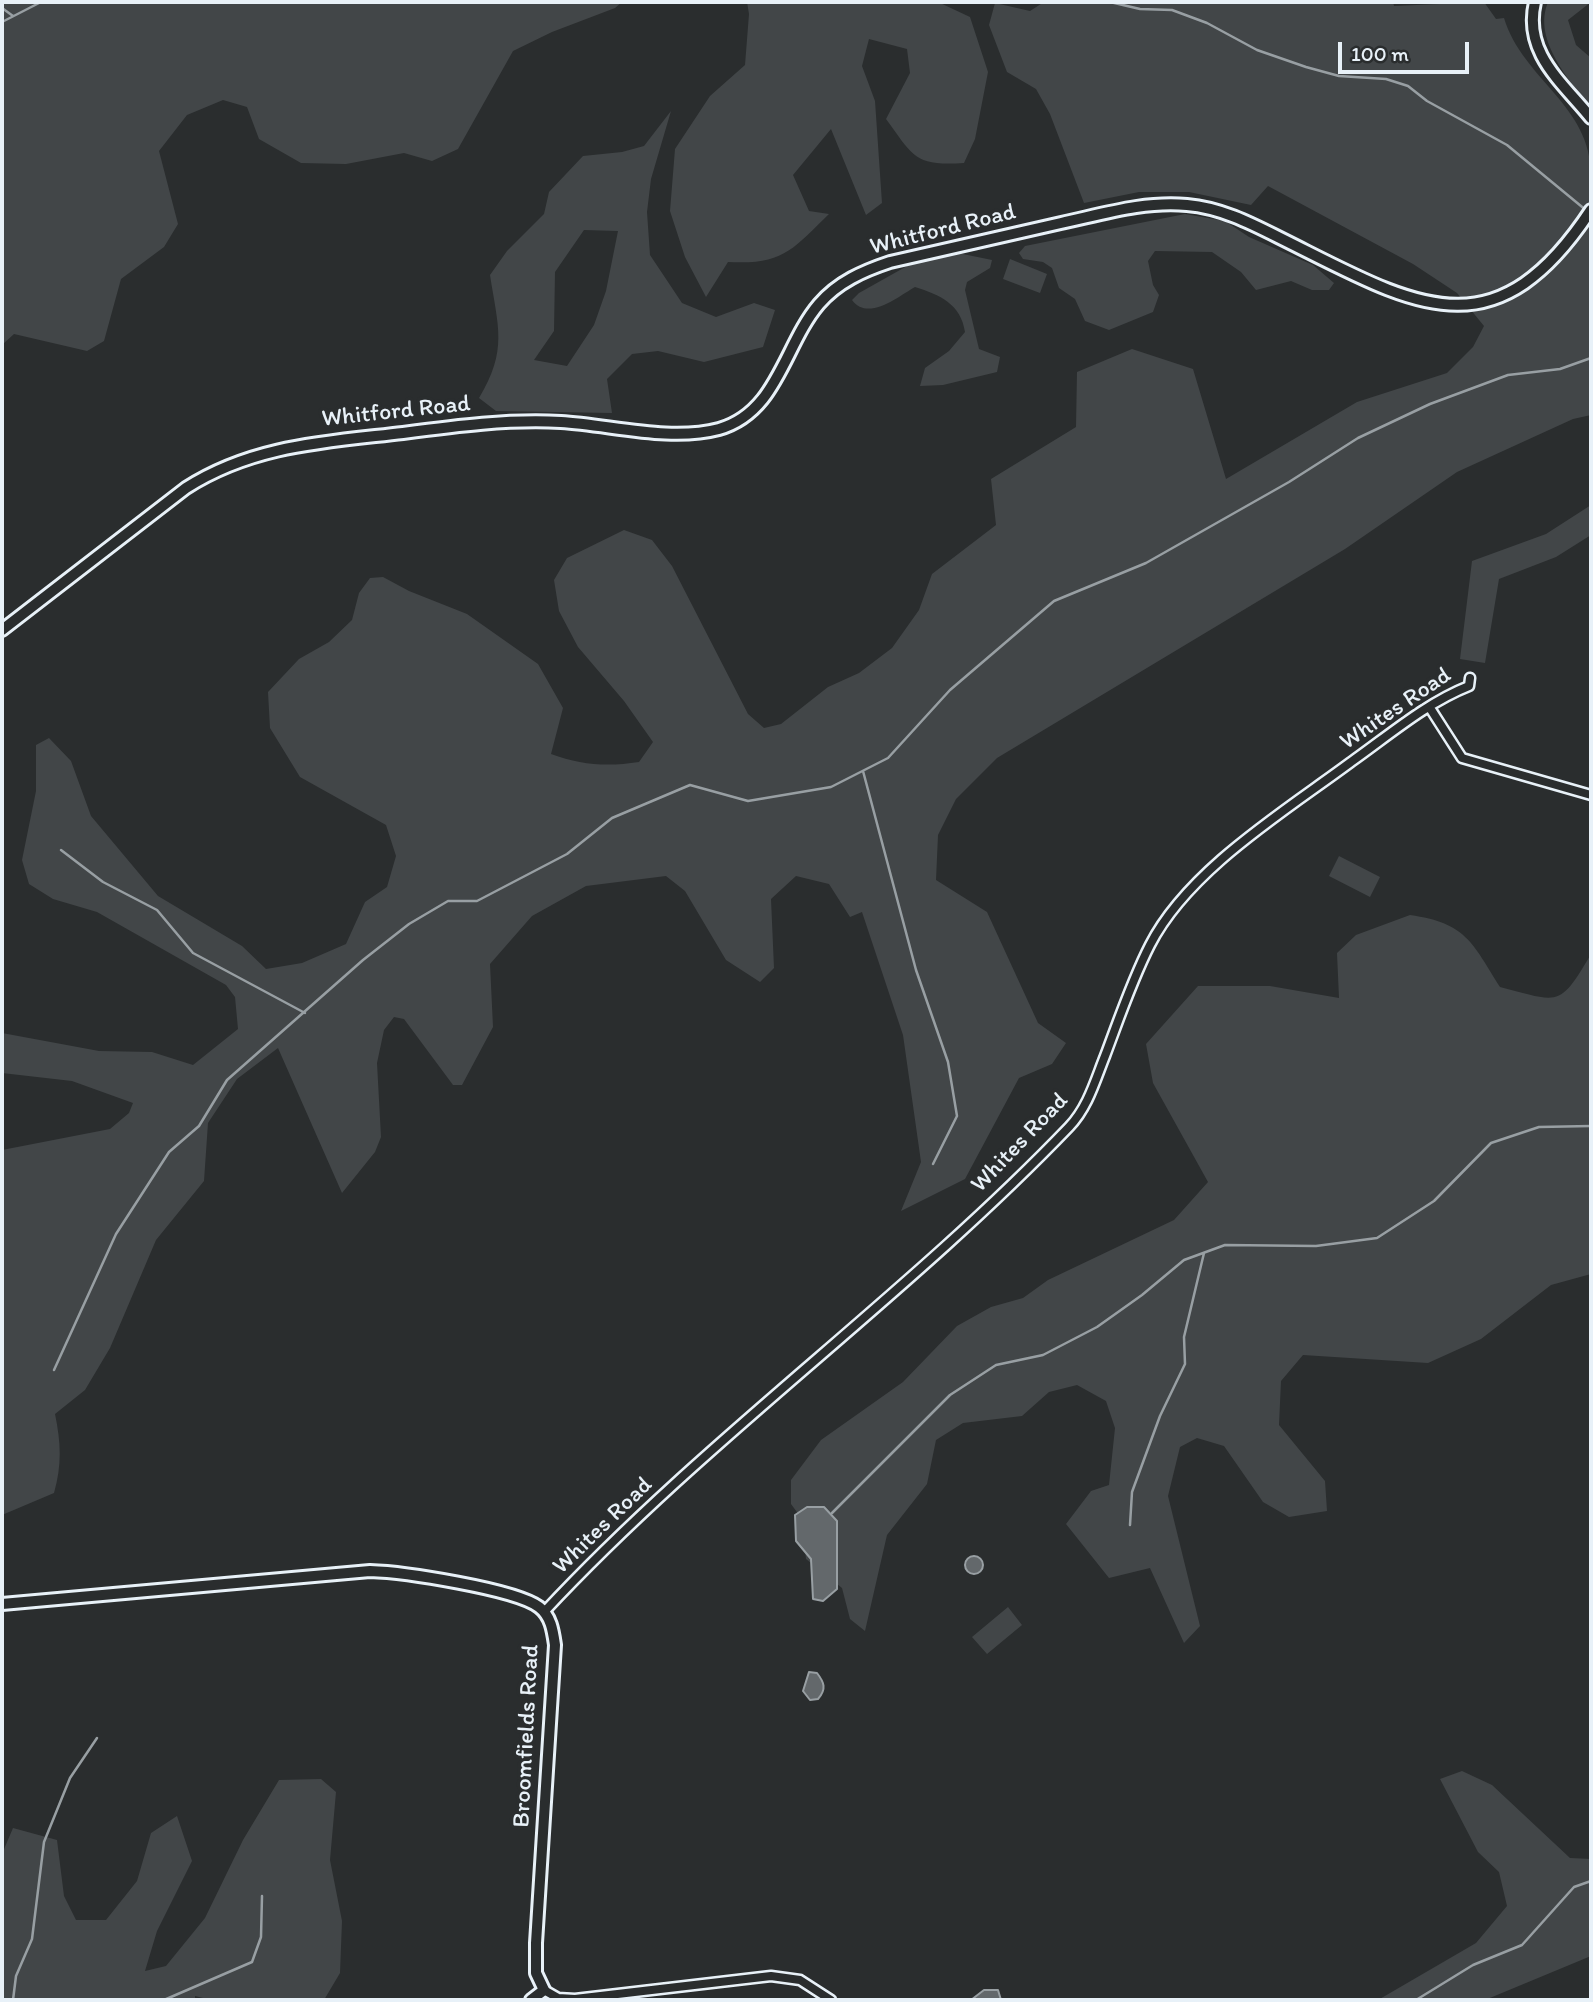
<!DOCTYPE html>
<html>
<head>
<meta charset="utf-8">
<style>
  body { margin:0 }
  #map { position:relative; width:1593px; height:2002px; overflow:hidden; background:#2a2d2e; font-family:Itim,sans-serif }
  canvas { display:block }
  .frame { position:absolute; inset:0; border:4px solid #e8f1f8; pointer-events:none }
  .scale { position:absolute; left:1338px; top:42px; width:131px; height:32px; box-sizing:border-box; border:4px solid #e8f1f8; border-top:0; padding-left:9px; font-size:21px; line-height:24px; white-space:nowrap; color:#e8f1f8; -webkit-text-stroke:5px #2a2d2e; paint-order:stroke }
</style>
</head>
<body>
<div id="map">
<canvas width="1593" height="2002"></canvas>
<div class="frame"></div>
<div class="scale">100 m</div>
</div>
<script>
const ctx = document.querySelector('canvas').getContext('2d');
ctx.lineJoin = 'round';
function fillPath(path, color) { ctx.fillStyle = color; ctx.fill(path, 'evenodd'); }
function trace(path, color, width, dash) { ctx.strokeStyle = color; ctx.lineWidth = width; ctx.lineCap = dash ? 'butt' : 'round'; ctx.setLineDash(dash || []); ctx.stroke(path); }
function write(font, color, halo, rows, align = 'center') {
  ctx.font = font + ' Itim,sans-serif'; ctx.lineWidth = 7; ctx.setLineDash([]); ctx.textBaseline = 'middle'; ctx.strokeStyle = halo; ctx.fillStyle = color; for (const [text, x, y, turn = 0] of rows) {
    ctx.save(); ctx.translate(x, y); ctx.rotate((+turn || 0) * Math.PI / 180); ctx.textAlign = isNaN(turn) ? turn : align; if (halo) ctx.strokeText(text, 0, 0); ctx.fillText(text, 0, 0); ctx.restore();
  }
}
const green = new Path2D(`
  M2,2h620l-7,6 -63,24 -39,19 -55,98 -26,12 -28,-8 -58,11 -45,-1 -42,-24 -12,-32 -24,-7 -36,15 -28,36 19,73 -14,23 -43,32 -17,62 -17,10 -73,-17 -12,11z
  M747,2h191l32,15 18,55 -13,67 -11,24c-50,3 -50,-6 -78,-44l24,-46 -3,-24 -38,-10 -7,27 13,35 7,102 -16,12 -35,-86 -38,46 16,36 20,3c-37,36 -46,51 -101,48l-22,35 -21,-40 -15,-46 5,-62 35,-53 35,-31 4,-51z
  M1044,2h349l1,4 90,-4 12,17 8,-1c19,62 87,87 87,157 0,11 2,22 -4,31l4,5v204l-18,4 -116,53 -112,77 -348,209 -41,41 -18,36 -2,45 51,32 51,111 28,20 -14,21 -33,14 -54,101 -64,32 20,-49 -18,-127 -41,-123 -12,5 -21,-33 -33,-8 -25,23 3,69 -14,14 -34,-22 -41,-69 -19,-15 -80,10 -54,30 -42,48 3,63 -31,58h-9l-49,-66 -10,-2 -10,13 -7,33 4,74 -6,15 -33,41 -64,-145 -41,31 -29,44 -4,58 -48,59 -46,108 -25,42 -30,24c6,29 7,51 -1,79l-52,22v-365l108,-21 19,-16 4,-10 -61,-22 -70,-8v-40l97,18 53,1 41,13 45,-36 -3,-32 -9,-12 -129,-73 -44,-13 -24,-15 -7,-24 14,-69v-46l13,-7 22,23 20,55 67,80 84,50 24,23 36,-6 44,-19 19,-42 22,-15 9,-31 -10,-31 -86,-48 -30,-49 -2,-36 31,-33 30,-17 23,-22 7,-27 11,-15 13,-1 26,14 58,23 71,50 25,44 -12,46c30,11 56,13 88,8l14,-20 -29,-41 -46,-54 -19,-36 -5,-31 13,-22 57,-28 28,10 20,26 76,148 16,14 17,-4 47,-37 31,-14 33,-25 27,-38 13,-36 64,-49 -5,-46 85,-52 1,-55 55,-23 61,20 33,110 131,-77 90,-29 26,-26 11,-21 -27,-33 -44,-29 -145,-78 -17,19 -62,-13h-50l-55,11 -34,-89 -14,-25 -29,-17 -18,-47 6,-22 35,8z
  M1548,2h43l-23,18 8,25 15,13v53c-20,-31 -59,-70 -43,-109z
  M671,111l-20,68 -4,33 3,43 32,48 34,14 38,-14 21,7 -12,37 -59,15 -46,-11 -26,3 -25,25 5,34 -116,-2 -17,-13c29,-48 19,-71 11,-123l17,-24 37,-37 5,-22 34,-36 39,-4 22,-6zM584,230l34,1 -12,60 -12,34 -27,41 -33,-6 20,-29 1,-59z
  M1185,214l40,7 24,16 64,28 21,18 -5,7h-17l-21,-9 -35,9 -15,-18 -29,-20 -57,-1 -7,10 5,24 6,10 -6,17 -44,18 -24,-9 -10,-22 -16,-11 -7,-20 -9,-6 -20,-3 -4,-6 6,-7z
  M958,253l34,7 -2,8 -23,14 -2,8 14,59 21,8 -3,15 -54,13 -23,1 5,-18 24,-17 16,-19c-4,-28 -25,-37 -50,-45 -16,9 -47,35 -63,13l7,-7 57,-32z
  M1010,259l37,15 -7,19 -37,-14z
  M1591,505v30l-35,22 -57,22 -14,84 -25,-4 12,-98 74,-27z
  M1339,856l41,21 -10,20 -41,-21z
  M1410,915c56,8 62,27 90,72 59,15 59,22 91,-33v320l-40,11 -70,54 -53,24 -125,-8 -22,26 -2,44 46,56 2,30 -38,6 -26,-15 -39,-56 -27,-8 -17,9 -12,49 32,130 -16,17 -34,-75 -41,10 -43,-54 25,-33 18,-6 6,-57 -9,-27 -29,-16 -28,7 -27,24 -59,7 -27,17 -9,44 -40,51 -22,96 -15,-12 -8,-31 -36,-29 -4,-40 -11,-15v-24l30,-40 82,-58 54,-56 34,-19 32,-9 25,-18 126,-60 34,-38 -55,-99 -7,-39 52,-58h72l69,12 -2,-45 19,-18z
  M1008,1607l14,18 -35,29 -15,-17z
  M1462,1771l30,14 78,73 21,1v97l-106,44h-107l98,-57 31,-37 -8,-34 -21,-20 -38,-73z
  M321,1779l15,13 -6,68 12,61 -2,52 -16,27h-113l-16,-4v4h-193v-146l11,-26 44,12 7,56 12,24h30l31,-39 14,-48 26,-17 15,45 -35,70 -12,40 21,-5 39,-48 38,-78 36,-60z`);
const water = new Path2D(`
  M807,1507h17l13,14v68l-14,12 -10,-2 -2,-40 -15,-18 -1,-26z
  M965 1565a9 9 0 1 1 18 0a9 9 0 1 1-18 0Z
  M809,1672l8,1c7,9 10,16 1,26l-8,1 -7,-9z
  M984,1990h14l3,10h-30z`);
const stream = new Path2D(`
  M1110,2l30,7 32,1 35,13 50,27 49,17 33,9 47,3 22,7 19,15 80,44 80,66
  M2,8l11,8
  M2,22l39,-20
  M863,771l53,199 32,92 9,54 -24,48
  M61,850l42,32 54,28 36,43 112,60
  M54,1370l62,-136 53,-82 30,-26 28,-46 136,-120 46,-36 39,-23h29l90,-47 45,-36 78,-33 58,16 83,-14 57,-29 62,-68 104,-89 92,-38 143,-81 69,-44 72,-34 78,-29 52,-6 31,-11
  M832,1513l118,-118 46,-30 47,-10 54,-28 45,-32 42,-35 41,-15 91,1 61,-8 57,-37 57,-58 48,-16 52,-1
  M1130,1525l2,-33 28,-76 25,-52 -1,-27 20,-84
  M13,2000l3,-24 16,-37 12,-97 26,-64 27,-40
  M164,2000l88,-38 9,-25 1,-41
  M1416,2000l57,-35 49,-20 52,-58 17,-6`);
const street = new Path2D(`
  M1430,708l32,50 129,37
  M544,1612c163,-175 360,-313 525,-485 19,-20 26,-46 36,-71 14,-37 27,-76 45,-111 38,-75 135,-134 201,-183 37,-26 75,-59 118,-76l1,-8
  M544,1990l14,8 17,1 196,-23 29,4 31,20`);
const secondary = new Path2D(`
  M1535,2c-12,51 27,80 56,116
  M2,630l184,-142c67,-43 140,-46 217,-55 53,-7 106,-14 158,-11 50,3 109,20 158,7 59,-17 65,-84 100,-125 19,-22 44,-33 71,-42 57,-13 114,-26 171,-39 42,-9 83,-22 126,-18 36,3 67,20 99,36 128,64 208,116 305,-31
  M2,1604l368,-33c33,1 145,18 169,36 12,9 14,24 16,38l-19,298v30l8,17 -13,10`);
const streetNames = [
  ["Whitford Road",943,230,-14],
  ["Whitford Road",396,412,-6],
  ["Whites Road",1396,709,-34],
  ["Whites Road",1020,1143,-46],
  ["Whites Road",603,1526,-44],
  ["Broomfields Road",527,1736,-87]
];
fillPath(green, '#424648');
fillPath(water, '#63686b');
trace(water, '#989fa3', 2);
trace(stream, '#989fa3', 2.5);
trace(street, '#e8f1f8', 13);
trace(secondary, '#e8f1f8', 16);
trace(street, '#2a2d2e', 8);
trace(secondary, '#2a2d2e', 10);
write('24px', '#e8f1f8', '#2a2d2e', streetNames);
</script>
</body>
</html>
